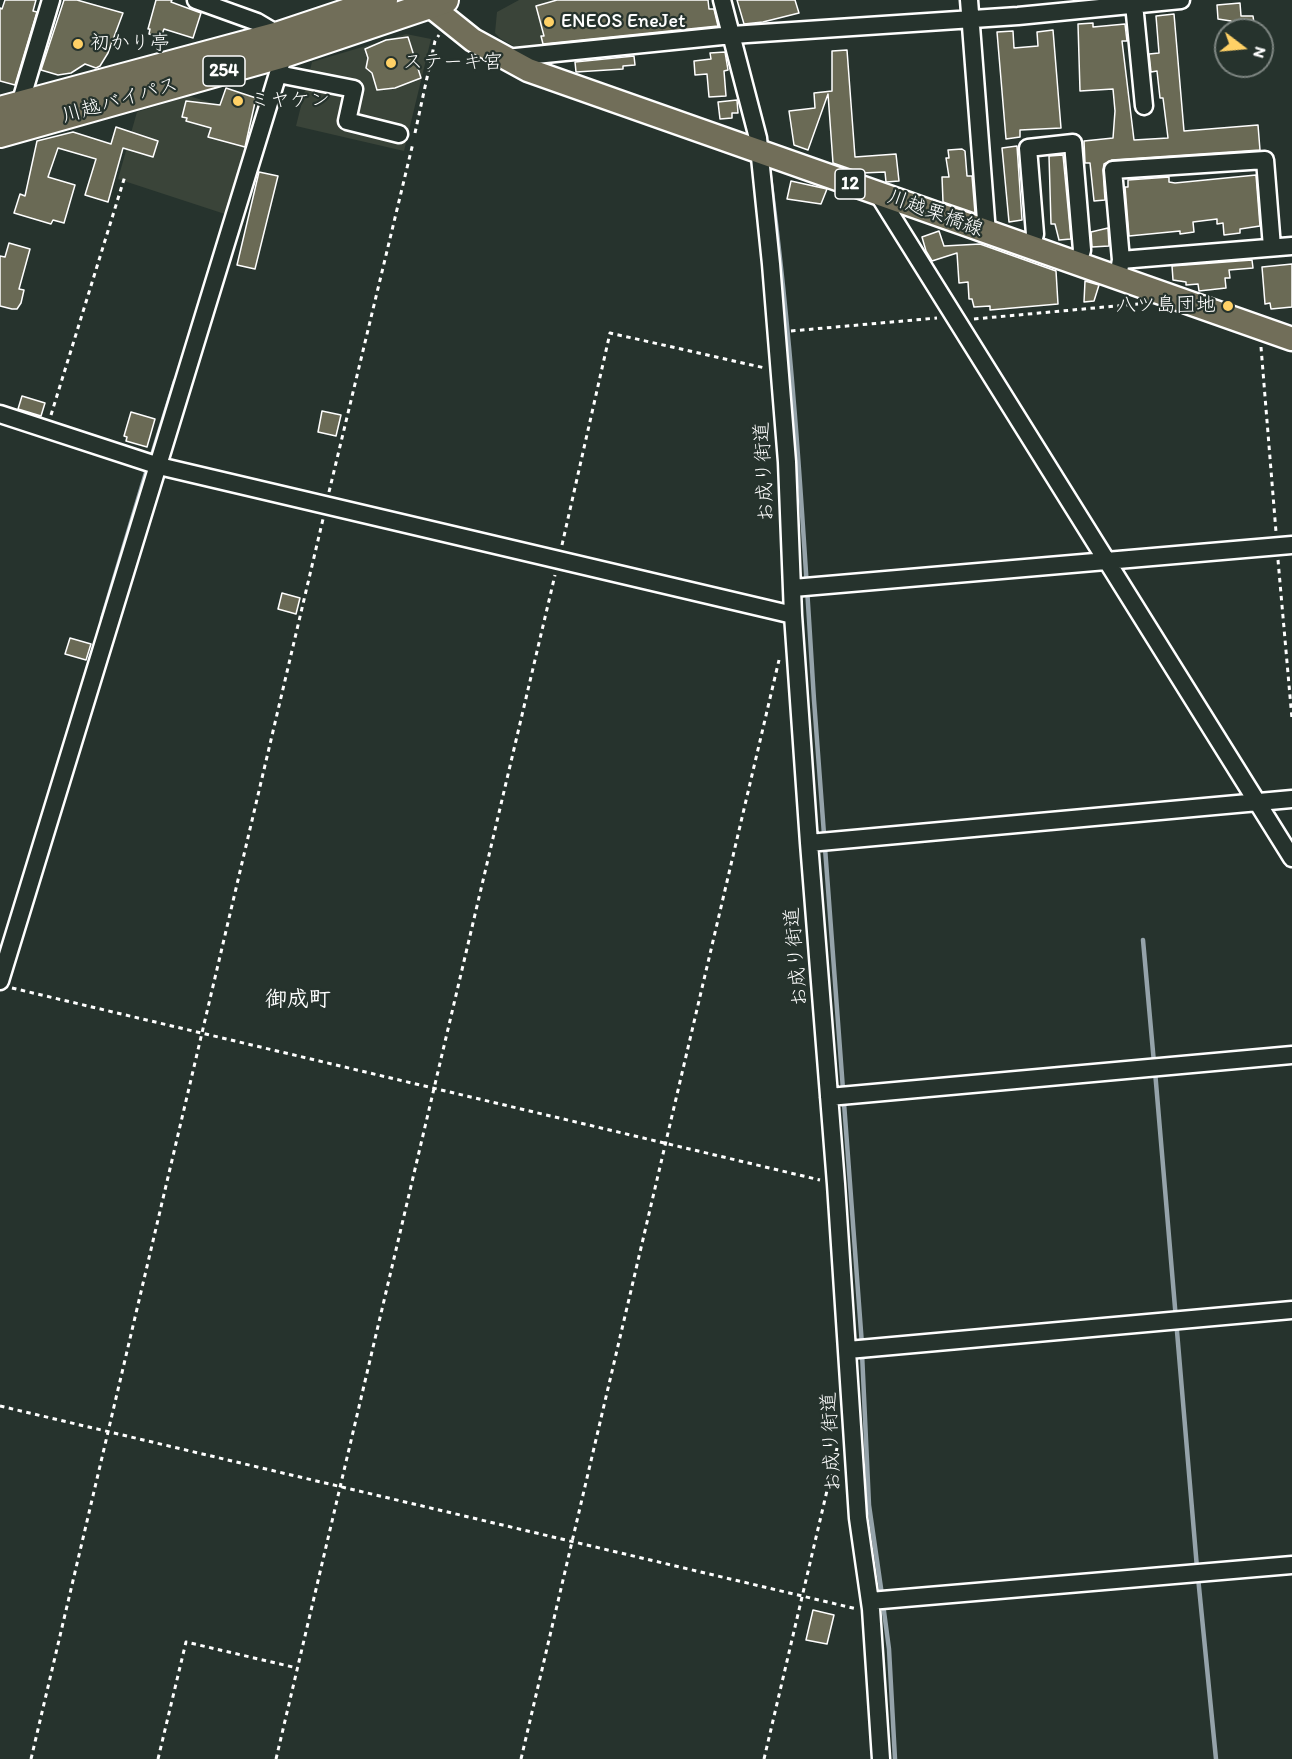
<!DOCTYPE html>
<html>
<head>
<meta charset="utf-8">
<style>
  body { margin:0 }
  #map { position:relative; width:1292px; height:1759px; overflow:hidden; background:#26332d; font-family:Itim,sans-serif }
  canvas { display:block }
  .north { position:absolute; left:1214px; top:18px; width:60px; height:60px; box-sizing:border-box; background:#26332d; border:2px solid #7d8581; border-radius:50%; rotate:106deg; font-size:16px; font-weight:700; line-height:24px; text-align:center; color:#fff }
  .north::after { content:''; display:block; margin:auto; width:21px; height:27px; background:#ffd166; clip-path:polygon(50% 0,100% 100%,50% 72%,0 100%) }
</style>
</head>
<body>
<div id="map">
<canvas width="1292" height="1759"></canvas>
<div class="north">N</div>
</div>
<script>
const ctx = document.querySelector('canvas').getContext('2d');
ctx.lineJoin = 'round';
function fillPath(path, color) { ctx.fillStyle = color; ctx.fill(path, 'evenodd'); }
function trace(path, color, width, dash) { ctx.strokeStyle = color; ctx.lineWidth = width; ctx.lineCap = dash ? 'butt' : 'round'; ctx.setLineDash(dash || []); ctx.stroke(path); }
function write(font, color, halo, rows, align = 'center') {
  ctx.font = font + ' Itim,"Klee One",sans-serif'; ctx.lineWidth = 4.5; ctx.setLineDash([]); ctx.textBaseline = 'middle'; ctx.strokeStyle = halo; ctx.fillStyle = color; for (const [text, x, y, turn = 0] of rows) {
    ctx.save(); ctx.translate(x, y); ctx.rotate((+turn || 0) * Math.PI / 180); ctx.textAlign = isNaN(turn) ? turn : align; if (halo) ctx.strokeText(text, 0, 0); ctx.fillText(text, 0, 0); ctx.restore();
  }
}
const built = new Path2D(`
  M519,0h81l3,44 -82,6 -20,-11 -6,-6 2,-21z
  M406,34l25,5 -27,112 -108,-25 16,-64z
  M189,96l69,21 -30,98 -110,-36 19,-67z`);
const stream = new Path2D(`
  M769,169c24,176 34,354 45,531 14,215 30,430 48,645
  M151,458l24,-77
  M102,619l46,-153
  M1143,940l11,123
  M1155,1071l42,497
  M862,1353l7,152 13,90
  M1198,1577l18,182
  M883,1604l6,45 6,110`);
const building = new Path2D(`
  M5,0h31l-3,11 4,1 -22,73 -15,-4v-73l2,1z
  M64,0h13l46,13 -15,40 -8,13 -4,2 -11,-4 -14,9 -13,2 -17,-5z
  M156,0h16l-1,2 30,11 -8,25 -29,-9 -3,8 -12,-3 1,-5h-2z
  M557,0h151l1,9h5l4,17 -175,18 -2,-8h3l-8,-30z
  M737,0h58l4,13 -36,9 -19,2z
  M1240,3l1,13h12l2,14h-23l-1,-9 -13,-2 -1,-14z
  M1174,14l10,117 74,-6 2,25 -148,10 -8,4 -1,6 2,30 -11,1 -4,-38h-5l-1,-22 29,-3 2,-27 -2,-22 -33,2 -2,-67 15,-1v4l32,-3 2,17h-5l12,99 34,-2 -5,-40h-3l-3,-27 -6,1 -2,-18 10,-1 -3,-37z
  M1053,30l8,98 -41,2v7l-14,2 -9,-107 16,-1 1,17 24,-2 -1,-14z
  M408,37l13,41 -26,10 -18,2 -5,-17 -6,-5 2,-10 -3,-9 21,-9z
  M847,50l8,107 41,-3 3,27 -13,1 -1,-10 -23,1 -29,-10 -5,-69 -20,56 -14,-5 -5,-34 26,-3 -1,-15 18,-2v-40z
  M725,52l3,18 -4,1 2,25 -17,1 -2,-23 -12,1 -1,-14 17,-2 -1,-6z
  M634,56l1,9 -12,1v3l-47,3 -1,-10z
  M226,88l30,10 -11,49 -37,-10 3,-9 -25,-7 1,-3 -5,-1 4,-16 34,4z
  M737,100l1,13h-6v5l-12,1 -2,-17z
  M116,127l42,14 -5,16 -30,-9 -15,54 -23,-7 11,-36 -38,-11 -10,29 27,8 -11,38 -11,-3 -2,4 -37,-11 6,-19 5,2 12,-55 36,-9 38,12z
  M1017,146l5,74 -13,2 -7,-74z
  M962,149l3,2 2,25h5l3,37 -32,-11 -1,-25h7l-3,-19h3l-1,-8z
  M1063,155l8,84 -12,1 -4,-16h-4l-2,-68z
  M259,172l19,4 -23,93 -18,-4z
  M1256,175l4,51 -20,3v4l-16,2 -1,-12 -6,1v-5l-24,3 1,10 -14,2v-3l-51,5 -4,-49h3v-7l41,-3v5l6,1z
  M791,181l36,8 -6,15 -34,-5z
  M1108,228l1,18 -17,1 -1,-15z
  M939,231l5,15 36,-2 76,27 2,33 -68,6v-4l-16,1 -2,-8h-3l-1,-17 -9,1 -2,-30 -25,8 -6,-10 -4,-14z
  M9,243l21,6 -11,40 5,1 -3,13 -4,6h-5l-12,-3v-50l5,1z
  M1252,260l1,8 -24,2 1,8h-5l1,10 -27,3 -1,-7 -12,1v-3l-13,-2 -1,-14z
  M1292,264v43l-21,2 -1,-6 -5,1 -3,-37z
  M1085,281l14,4 -5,16 -10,1z
  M22,396l23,7 -4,13 -23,-7z
  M322,411l19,4 -5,21 -18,-4z
  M131,412l24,7 -8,28 -21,-6 1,-4 -3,-1z
  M282,593l18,5 -4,16 -18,-5z
  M70,638l21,6 -5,16 -21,-6z
  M813,1610l21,5 -7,29 -21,-4z`);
const path = new Path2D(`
  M415,133l20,-92 4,-6
  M974,319l164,-15
  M791,331l146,-13
  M1261,347l15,185
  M51,415l74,-239
  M329,492l84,-349
  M562,545l48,-212 155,35
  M1278,560l14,159
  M12,988l808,192
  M0,1406l857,203
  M31,1759l292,-1240
  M158,1759l28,-117 111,26
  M276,1759l279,-1184
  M521,1759l258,-1099
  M764,1759l73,-311`);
const minor = new Path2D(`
  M196,0l61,22 22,13
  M722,0l36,138 13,126 16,198 6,153 16,228 27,341 22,334 13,91 10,150
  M969,0l18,233
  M1134,4l10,102
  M506,58l226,-23 286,-19 163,-16
  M278,74l76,15 -7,32 52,13
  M20,104l31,-104
  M878,194l414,664
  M1031,248l4,-14 -7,-86 45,-5 9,107 -4,14
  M1121,260l-8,-90 152,-10 7,87
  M1119,271l2,-11 171,-14
  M0,414l159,52 634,149
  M793,588l499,-43
  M809,843l483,-44
  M0,981l284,-927
  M829,1097l463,-42
  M848,1350l444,-40
  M870,1601l422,-36`);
const major = new Path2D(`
  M423,0l50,40 55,30 764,269`);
const highway = new Path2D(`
  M0,110l279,-75 105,-35
  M0,134l284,-80 161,-54`);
const markers = [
  [549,22,6,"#ffd166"],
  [78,44,6,"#ffd166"],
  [391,63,6,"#ffd166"],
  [238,101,6,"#ffd166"],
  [1228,306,6,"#ffd166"]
];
const shields = [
  [224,71,42],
  [850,184,30]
];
const shieldNames = [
  ["254",224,71],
  ["12",850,184]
];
const poiNames = [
  ["ENEOS EneJet",561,22],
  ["初かり亭",90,44],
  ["ステーキ宮",403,63],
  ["ミヤケン",250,101],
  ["八ツ島団地",1216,306,"right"]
];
const streetNames = [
  ["川越バイパス",120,101,-16],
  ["川越栗橋線",935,214,20],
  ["お成り街道",765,472,-93],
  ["お成り街道",797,957,-95],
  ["お成り街道",832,1442,-93]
];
const quarterNames = [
  ["御成町",298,1000]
];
fillPath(built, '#3a4439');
trace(stream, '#95a3aa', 4.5);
fillPath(building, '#6a6a55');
trace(building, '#fff', 1.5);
trace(minor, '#fff', 21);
trace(major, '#fff', 27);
trace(highway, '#fff', 30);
trace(path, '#fff', 3, [4.5, 4.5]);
trace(minor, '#26332d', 16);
trace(major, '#716e59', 22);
trace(highway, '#716e59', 26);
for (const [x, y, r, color] of markers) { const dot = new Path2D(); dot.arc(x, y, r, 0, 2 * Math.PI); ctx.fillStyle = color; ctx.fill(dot); trace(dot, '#26332d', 2); }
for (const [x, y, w] of shields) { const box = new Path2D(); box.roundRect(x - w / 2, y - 15, w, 30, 4.5); ctx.fillStyle = '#26332d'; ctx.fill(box); trace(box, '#fff', 1.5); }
write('bold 18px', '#fff', null, shieldNames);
write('20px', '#fff', '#26332d', poiNames, 'left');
write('20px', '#fff', '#26332d', streetNames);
write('bold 22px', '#fff', '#26332d', quarterNames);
</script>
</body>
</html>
